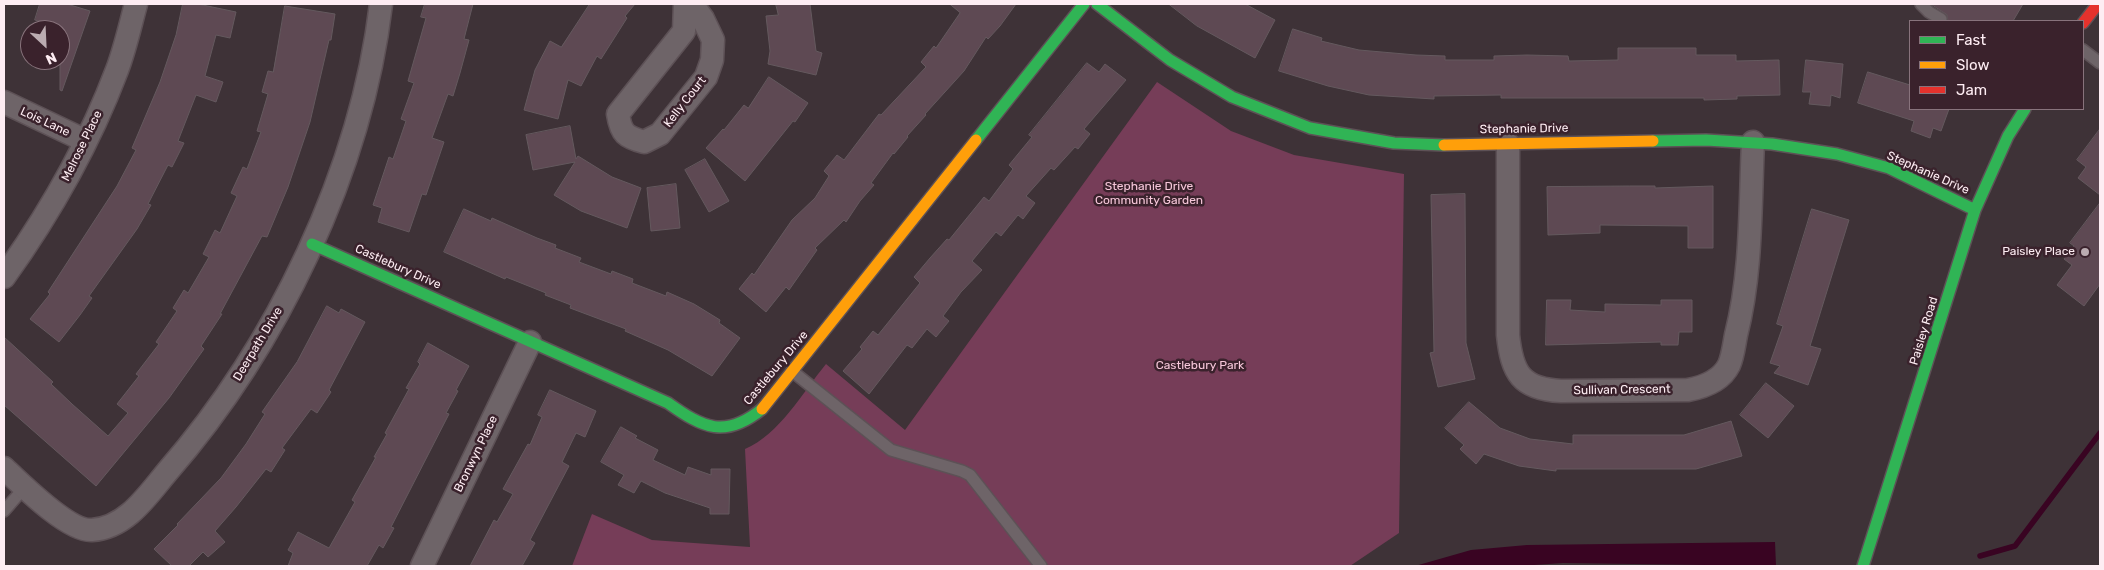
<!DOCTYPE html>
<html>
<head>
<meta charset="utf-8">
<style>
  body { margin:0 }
  #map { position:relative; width:2104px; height:570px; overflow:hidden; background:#3e3237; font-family:Rubik,sans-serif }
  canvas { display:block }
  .frame { position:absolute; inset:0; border:5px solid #feedf3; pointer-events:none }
  .legend { position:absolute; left:1909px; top:20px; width:175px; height:90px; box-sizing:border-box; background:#3a222c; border:1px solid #88737c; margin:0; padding:6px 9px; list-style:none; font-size:15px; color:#feedf3 }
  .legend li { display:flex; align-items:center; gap:10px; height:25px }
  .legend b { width:25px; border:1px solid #88737c }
  .north { position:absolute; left:20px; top:20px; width:50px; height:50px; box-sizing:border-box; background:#3a222c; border:1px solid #88737c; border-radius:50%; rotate:155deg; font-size:14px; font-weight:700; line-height:20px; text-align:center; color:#feedf3 }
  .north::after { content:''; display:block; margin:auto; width:18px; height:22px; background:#bbacb1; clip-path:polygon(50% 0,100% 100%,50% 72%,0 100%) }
</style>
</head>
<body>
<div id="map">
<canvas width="2104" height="570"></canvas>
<div class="frame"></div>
<ul class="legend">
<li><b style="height:6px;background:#30b455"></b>Fast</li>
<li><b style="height:6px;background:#ff9f0a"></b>Slow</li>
<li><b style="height:6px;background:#e5322d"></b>Jam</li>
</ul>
<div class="north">N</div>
</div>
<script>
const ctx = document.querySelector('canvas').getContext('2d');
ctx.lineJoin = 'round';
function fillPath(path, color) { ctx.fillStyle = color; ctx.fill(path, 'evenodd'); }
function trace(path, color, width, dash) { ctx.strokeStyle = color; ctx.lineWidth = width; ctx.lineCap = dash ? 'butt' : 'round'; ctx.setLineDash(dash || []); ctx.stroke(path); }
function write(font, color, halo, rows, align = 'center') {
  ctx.font = font + ' Rubik,sans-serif'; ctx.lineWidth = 5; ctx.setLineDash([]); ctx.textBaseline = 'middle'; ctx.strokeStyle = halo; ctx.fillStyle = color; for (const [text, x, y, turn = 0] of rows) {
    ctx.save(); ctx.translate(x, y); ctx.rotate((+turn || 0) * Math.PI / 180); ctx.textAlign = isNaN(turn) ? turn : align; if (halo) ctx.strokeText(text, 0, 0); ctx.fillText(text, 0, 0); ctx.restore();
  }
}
const green = new Path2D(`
  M1157,82l74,49 63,24 110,19 -5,359 -49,33h-778l20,-52 60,26 98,7 -5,-98c34,-14 58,-57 81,-85l79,66z`);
const water = new Path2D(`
  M1775,542l1,24 -213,-3 -44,3h-104l56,-16 56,-5z`);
const stream = new Path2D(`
  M1980,556l35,-10 85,-113`);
const building = new Path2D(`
  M40,4h27l23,7 -28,80 -2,-1v-62l-25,-8z
  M183,4h15l38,8 -6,26 -14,-3 -11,41 18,6 -7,20 -20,-7 -18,46 6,2 -12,24 -4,-2 -20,39 3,1 -14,24 -48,67 3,2 -12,17 -21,27 -29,-23 20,-25 -2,-2 69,-106 19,-36 -4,-2 28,-66 16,-47z
  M425,4h48l-9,35 5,1 -9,33 -7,23 -5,-2 -16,44 12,4 -18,53 -4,-1 -13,38 -31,-10 4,-14 -9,-3 16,-48 4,2 13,-38 -5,-2 13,-36 -6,-2 18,-63 -5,-1z
  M590,4h45l-10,12 2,2 -26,41 -4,-3 -16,30 -13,-6 -10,39 -34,-9 11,-40 15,-29 11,6z
  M776,4h34l6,47 6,2 -6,22 -48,-11 2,-13 -4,-35 12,-1z
  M950,4h66l-16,22 -12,13 -2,-2 -22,34 -39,43 1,1 -19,21 1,1 -14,17 -1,-1 -22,30 3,2 -14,16 -14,21 -2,-2 -29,28 2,2 -28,40 -3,-3 -20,25 -27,-23 13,-16 2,2 38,-55 23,-22 14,-22 -5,-5 13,-16 7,5 35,-46 2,1 45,-48 -5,-5 13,-16 2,2 24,-35z
  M1169,4h76l30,16 -20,38 -58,-32z
  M1931,4h92l-10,17h-65l-1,-6z
  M285,6l50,8 -4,26h-2l-19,82 -22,65 -21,50 -5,-1 -42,78h2l-21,32 3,3 -35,49 -73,88 -92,-81v-68l49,45 -2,2 21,20 36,32 20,-23 -11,-9 22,-28 -3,-2 23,-30 -3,-2 21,-31 -4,-3 11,-18 4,3 21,-36 -6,-3 12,-24 5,3 17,-37 -6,-3 12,-26 4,2 14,-37 -4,-1 11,-37 -6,-2 6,-21 5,1z
  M1293,29l29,9 -1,3 38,9 57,5 29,1v4h49v-4l33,-1 41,1 1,5 49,-1v-12h78v7h40v6l43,-1 1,35 -43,1v3l-33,1v-2h-203v-3l-67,1v3l-65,-4 -41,-9 -49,-15z
  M1806,60l37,4 -3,34 -9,-3 -1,11 -21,-2 2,-12h-8z
  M1087,63l12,9 6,-8 21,16 -42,49 6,5 -12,15 -3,-2 -21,23 -3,-2 -25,28 9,7 -12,16 -5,-4 -17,21 -5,-4 -24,29 10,9 -21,22 -18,24 6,5 -13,16 -9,-8 -15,19 -5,-3 -38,49 -26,-23 19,-22 -2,-2 13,-16 5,4 42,-52 -6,-6 16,-19 17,-19 2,1 35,-43 5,4 24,-32 -4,-4 23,-28 -3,-2z
  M1868,72l42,13v24h39l-8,22 -8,-3 -3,10 -19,-7 3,-10 -56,-18z
  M769,77l39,26 -13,19 -2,-1 -48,60 -39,-33 17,-19 1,1 20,-25 4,3z
  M570,126l6,33 2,-3 34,21 29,11 -14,40 -46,-17 -27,-16 21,-33 -42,8 -7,-35z
  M2100,129v66l-22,-17 8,-11 -9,-7z
  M705,159l24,42 -20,11 -24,-42z
  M676,184l4,44 -29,3 -4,-43z
  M1630,186h25v2l58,-2v62h-25v-22l-88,-1v8l-52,2 -1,-48z
  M1465,194l1,149 9,36 -37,8 -8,-34 4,-1 -3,-157z
  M2100,203v81l-16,22 -27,-21 15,-20 -8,-6 10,-13 -4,-3z
  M464,209l27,12 1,-3 45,20 19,7 -1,3 26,10 -2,4 32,12 1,-3 21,8 -1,4 34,13 1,-4 27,12 26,16 -1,3 21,15 -28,38 -44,-26 -43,-19 1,-2 -56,-21 1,-3 -26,-10 1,-2 -40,-16 -1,2 -61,-27z
  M1812,209l37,11 -39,126 11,3 -13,36 -34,-12 6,-7 -10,-3 13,-37 -6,-2z
  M1547,300h24l-1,10 35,2v-8l56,1v-5h31v32h-13l-1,13h-17v-3l-115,3z
  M327,306l12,7 2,-4 24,13 -36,68 2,2 -14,21 -6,-4 -29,39 3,2 -14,22 -5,-3 -30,38 -21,24 10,11 -17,15 -5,-5 -14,14h-17l-18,-17 24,-24 -1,-1 44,-46 25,-34 19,-30 -3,-2 35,-50z
  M428,343l41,23 -13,24 2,1 -12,22 3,1 -58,113 3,1 -11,20 -4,-3 -12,21h-79l5,-13 -5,-3 10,-18 31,16 26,-46 -3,-2 24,-43h-2l13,-23 -2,-1 24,-44 -3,-1 14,-24 -2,-2z
  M1766,383l28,23 -26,32 -28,-23z
  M550,390l46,21 -11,26 -9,-4 -14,29 7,4 -39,74 5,3 -13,23h-52l24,-46 3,2 16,-28 -10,-5 25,-45 2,1 12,-28 -4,-2z
  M1469,402l31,26 30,11 43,5v-9h111l47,-14 11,35 -46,13h-140v2l-37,-5 -35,-12 -8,10 -16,-15 4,-4 -19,-17z
  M621,427l16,9 -2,2 23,12 -5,10 32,15 3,-8 23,8v-6h19l-1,45h-19v-6l-45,-15 -24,-12 -7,12 -16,-8 6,-10 -23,-13z`);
const lane = new Path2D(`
  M1921,4l8,8 12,7
  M2083,50l17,13
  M792,371l99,79 71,21 8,4 71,91
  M4,511l20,-23`);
const street = new Path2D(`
  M685,4l-1,27 -66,83c3,20 8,23 26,28l16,-8 46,-57 6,-17 1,-20 -10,-21 -11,-15
  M4,102l82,39
  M1508,144v191c4,38 13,54 53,56l127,-1c16,-3 33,-9 41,-25 4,-9 5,-20 7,-30 16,-63 14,-129 17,-193
  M4,277c46,-64 85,-133 113,-207 8,-21 13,-44 19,-66
  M4,468c17,16 65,64 88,62 34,-2 55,-34 75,-58 110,-126 194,-301 214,-468
  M422,566l108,-224`);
const fast = new Path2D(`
  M1097,4l73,56 62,37 78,31 84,15 50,2
  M976,140l108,-136
  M1653,141l53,-1 66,4 65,10 52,14 86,42
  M312,244l356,159c35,25 57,36 94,6
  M1863,566l112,-356 33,-74 17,-27`);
const slow = new Path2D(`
  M1444,145l209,-4
  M762,409l214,-269`);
const jam = new Path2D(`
  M2083,23l15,-19`);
const markers = [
  [2085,252,5,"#bbacb1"]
];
const streetNames = [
  ["Kelly Court",685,102,-52],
  ["Lois Lane",45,122,25],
  ["Stephanie Drive",1524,129,-1],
  ["Melrose Place",82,146,-64],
  ["Stephanie Drive",1928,173,24],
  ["Castlebury Drive",398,267,24],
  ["Paisley Road",1924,331,-73],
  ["Deerpath Drive",258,344,-59],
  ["Castlebury Drive",776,368,-50],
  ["Sullivan Crescent",1622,390,-1],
  ["Bronwyn Place",476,454,-64]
];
const parkNames = [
  ["Stephanie Drive",1149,187],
  ["Community Garden",1149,201],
  ["Castlebury Park",1200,366]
];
const poiNames = [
  ["Paisley Place",2075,252]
];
fillPath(green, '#763d58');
fillPath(water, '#390422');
trace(stream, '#390422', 5.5);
fillPath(building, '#5e4953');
trace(building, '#64595e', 1);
trace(lane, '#5d5156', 14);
trace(street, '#5d5156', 25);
trace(fast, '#5d5156', 14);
trace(slow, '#5d5156', 14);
trace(jam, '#5d5156', 14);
trace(lane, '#6e6468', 11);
trace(street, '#6e6468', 22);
trace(fast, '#30b455', 11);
trace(slow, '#ff9f0a', 11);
trace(jam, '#e5322d', 11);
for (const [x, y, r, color] of markers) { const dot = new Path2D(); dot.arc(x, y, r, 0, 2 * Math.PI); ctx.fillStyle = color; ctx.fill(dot); trace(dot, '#3a222c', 2); }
write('12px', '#feedf3', '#3a222c', streetNames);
write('12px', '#f7c7da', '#3a222c', parkNames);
write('12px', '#feedf3', '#3a222c', poiNames, 'right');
</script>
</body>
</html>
